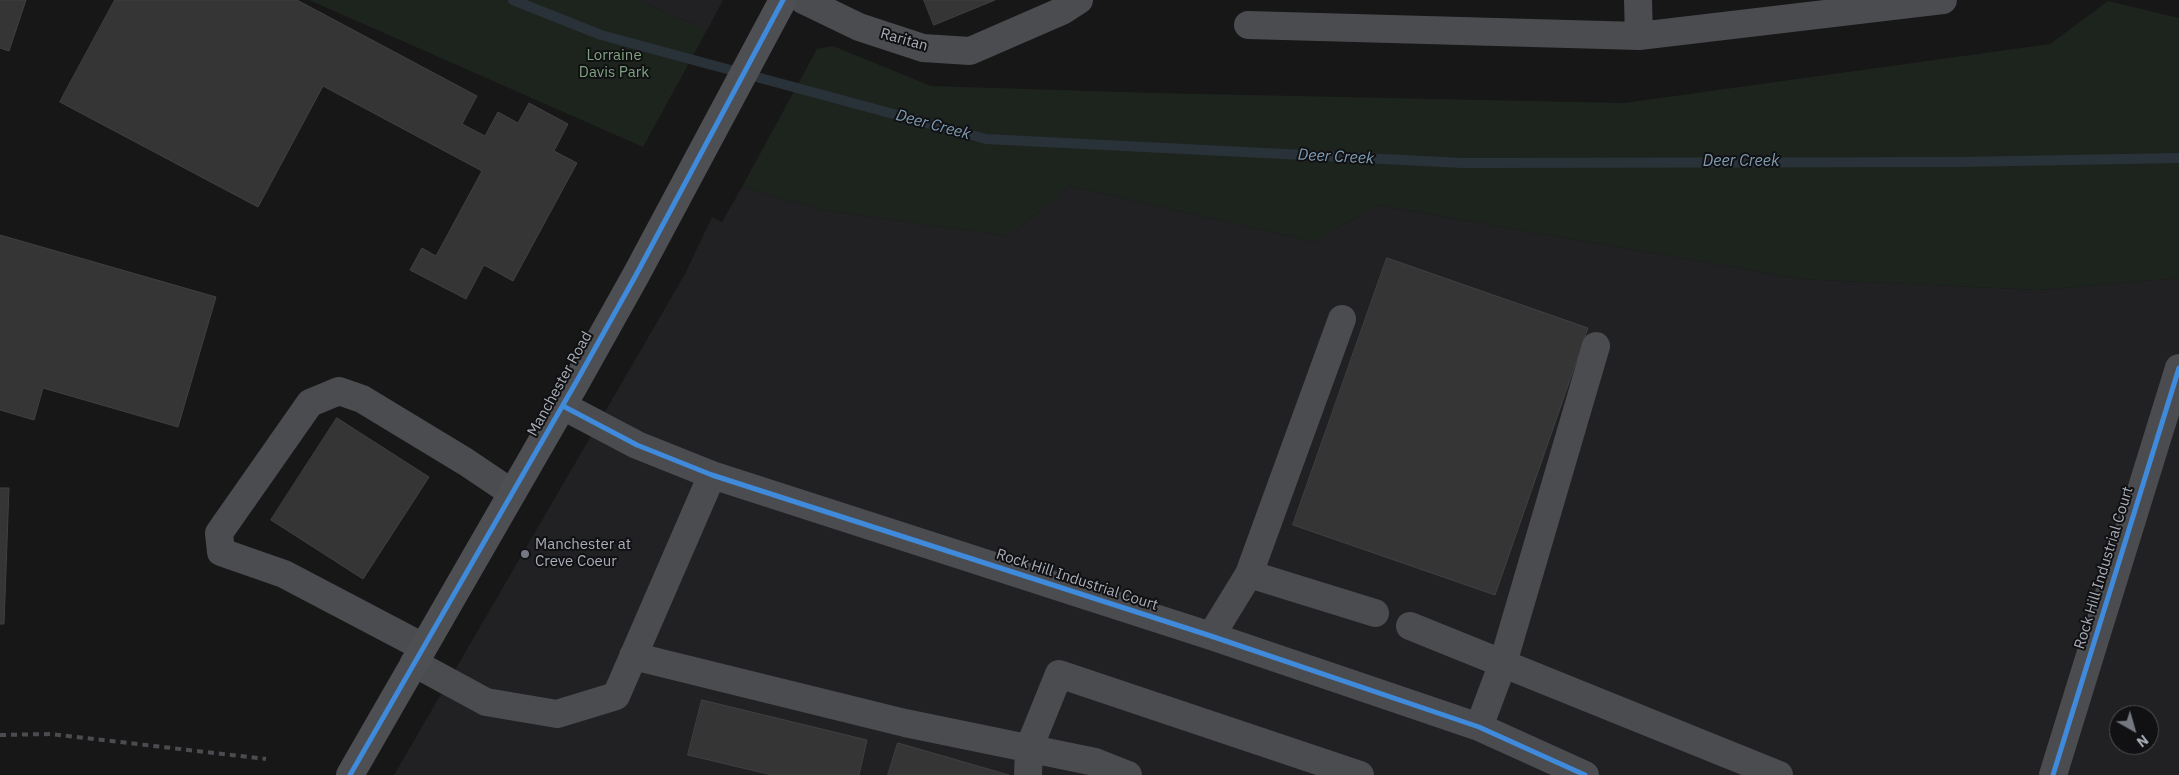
<!DOCTYPE html>
<html>
<head>
<meta charset="utf-8">
<style>
  body { margin:0 }
  #map { position:relative; width:2179px; height:775px; overflow:hidden; background:#171717; font-family:"IBM Plex Sans",sans-serif }
  canvas { display:block }
  .north { position:absolute; left:2109px; top:705px; width:50px; height:50px; box-sizing:border-box; background:#111113; border:1px solid #4d4f55; border-radius:50%; rotate:142deg; font-size:14px; font-weight:700; line-height:20px; text-align:center; color:#a8adb8 }
  .north::after { content:''; display:block; margin:auto; width:18px; height:22px; background:#757880; clip-path:polygon(50% 0,100% 100%,50% 72%,0 100%) }
</style>
</head>
<body>
<div id="map">
<canvas width="2179" height="775"></canvas>
<div class="north">N</div>
</div>
<script>
const ctx = document.querySelector('canvas').getContext('2d');
ctx.lineJoin = 'round';
function fillPath(path, color) { ctx.fillStyle = color; ctx.fill(path, 'evenodd'); }
function trace(path, color, width, dash) { ctx.strokeStyle = color; ctx.lineWidth = width; ctx.lineCap = dash ? 'butt' : 'round'; ctx.setLineDash(dash || []); ctx.stroke(path); }
function write(font, color, halo, rows, align = 'center') {
  ctx.font = font + ' "IBM Plex Sans",sans-serif'; ctx.lineWidth = 4; ctx.setLineDash([]); ctx.textBaseline = 'middle'; ctx.strokeStyle = halo; ctx.fillStyle = color; for (const [text, x, y, turn = 0] of rows) {
    ctx.save(); ctx.translate(x, y); ctx.rotate((+turn || 0) * Math.PI / 180); ctx.textAlign = isNaN(turn) ? turn : align; if (halo) ctx.strokeText(text, 0, 0); ctx.fillText(text, 0, 0); ctx.restore();
  }
}
const built = new Path2D(`
  M637,0h86l-16,30z
  M1070,186l245,56 62,-37 424,74 237,11 141,-12v497h-1785l291,-501 27,-57 10,5 20,-35 81,23 186,26zM2119,715h30v30h-30z`);
const green = new Path2D(`
  M309,0h328l70,30 -64,117z
  M2108,1l71,17v260l-141,12 -237,-11 -424,-74 -62,37 -245,-56 -61,50 -186,-26 -81,-23 75,-138 16,-3 98,40 224,7 469,10 426,-59z`);
const stream = new Path2D(`
  M513,0l88,35 385,104 476,24 498,-1 219,-4`);
const building = new Path2D(`
  M0,0h26l-17,51 -9,-3z
  M115,0h182l180,96 -15,28 23,12 13,-24 20,11 11,-20 39,21 -14,27 23,12 -64,118 -29,-16 -18,34 -56,-29 12,-22 14,8 46,-85 -159,-85 -65,121 -198,-105z
  M924,0h71l-61,25z
  M0,235l216,62 -38,130 -135,-39 -9,32 -34,-10z
  M1387,258l201,70 -93,267 -202,-70z
  M337,418l92,59 -66,102 -92,-59z
  M0,488h9l-5,136h-4z
  M702,700l165,40 -8,35h-87l-84,-20z
  M898,743l111,32h-121z`);
const minor = new Path2D(`
  M803,0l56,27 64,21 47,3 92,-40 17,-11
  M1248,25l391,11 -1,-36
  M1639,36l304,-36
  M563,406l74,39 75,30 499,161 268,91 106,48
  M1249,574l126,39
  M1410,626l369,149
  M1211,636l38,-62 93,-255
  M423,647l-139,-73 -63,-22 -2,-19 91,-130 29,-12 23,8 104,63 46,31
  M633,656l272,67 190,39 33,13
  M414,663l72,39 71,12 59,-18 96,-221
  M1479,727l24,-64 93,-317
  M1028,775l1,-27 30,-74 301,101
  M2053,775l126,-407`);
const major = new Path2D(`
  M350,775l225,-391 61,-109 147,-275`);
const rail = new Path2D(`
  M0,735l51,-1 215,25`);
const cycleway = new Path2D(`
  M563,406l74,39 75,30 499,161 268,91 106,48
  M350,775l225,-391 61,-109 147,-275
  M2053,775l126,-407`);
const markers = [
  [525,554,5,"#757880"]
];
const streetNames = [
  ["Raritan",904,40,16],
  ["Manchester Road",560,384,-61],
  ["Rock Hill Industrial Court",2104,568,-73],
  ["Rock Hill Industrial Court",1077,580,18]
];
const parkNames = [
  ["Lorraine",614,56],
  ["Davis Park",614,73]
];
const poiNames = [
  ["Manchester at",535,545],
  ["Creve Coeur",535,562]
];
const waterNames = [
  ["Deer Creek",933,125,15],
  ["Deer Creek",1336,157,3],
  ["Deer Creek",1741,161]
];
fillPath(built, '#212123');
fillPath(green, '#1d241e');
trace(stream, '#2a3239', 10);
fillPath(building, '#353536');
trace(building, '#3f4043', 1);
trace(minor, '#4b4c50', 28);
trace(major, '#4d4f52', 28);
trace(rail, '#4b4c4f', 4, [6, 5]);
trace(cycleway, '#408adc', 5);
for (const [x, y, r, color] of markers) { const dot = new Path2D(); dot.arc(x, y, r, 0, 2 * Math.PI); ctx.fillStyle = color; ctx.fill(dot); trace(dot, '#111113', 2); }
write('15px', '#a8adb8', '#111113', streetNames);
write('15px', '#7fa381', '#111113', parkNames);
write('15px', '#a8adb8', '#111113', poiNames, 'left');
write('italic 16px', '#7f9bb3', '#111113', waterNames);
</script>
</body>
</html>
